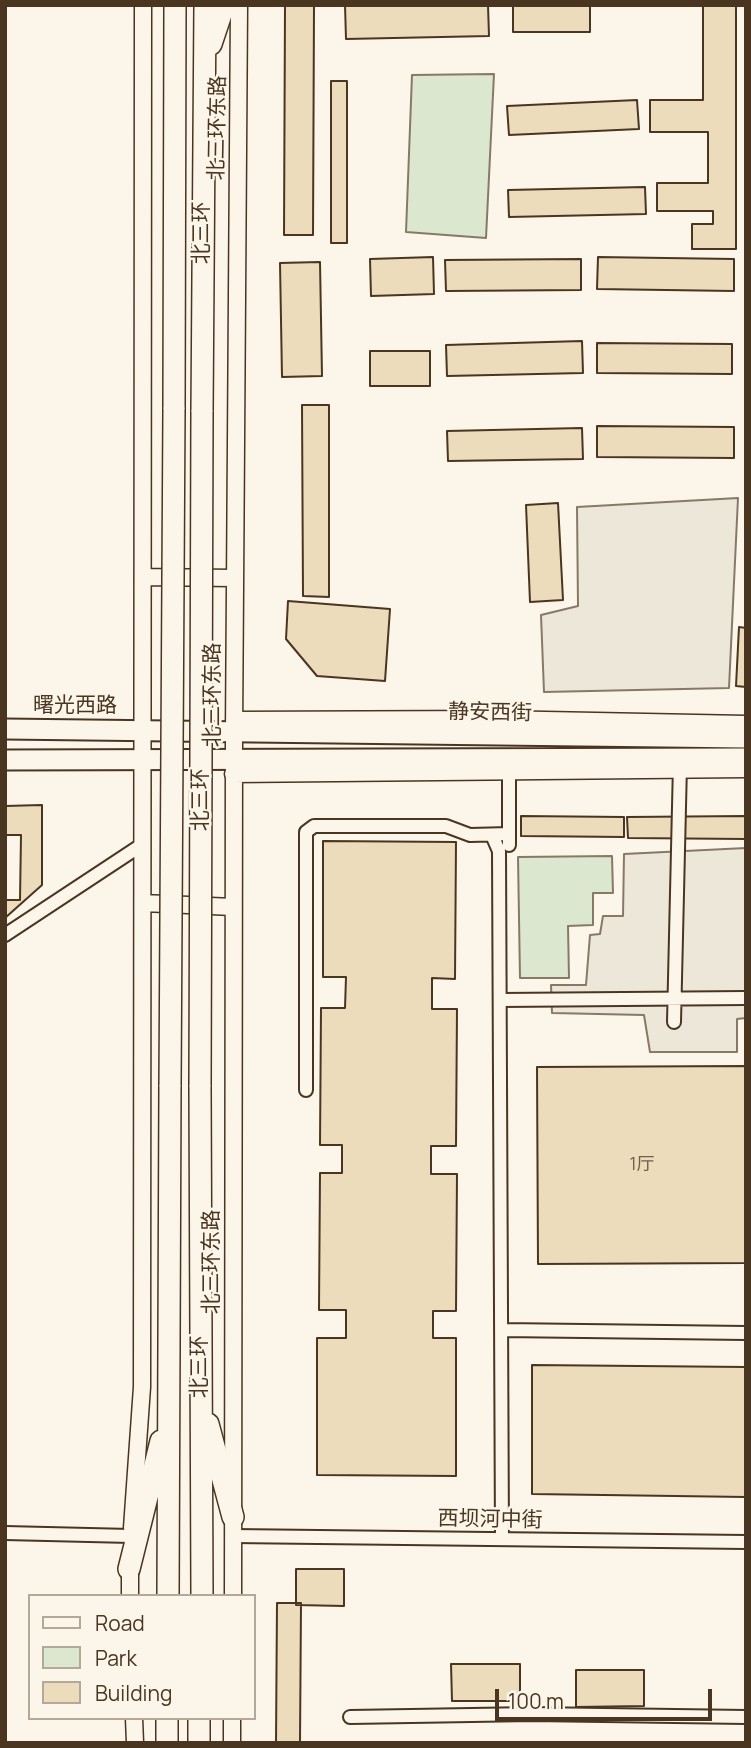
<!DOCTYPE html>
<html>
<head>
<meta charset="utf-8">
<style>
  body { margin:0 }
  #map { position:relative; width:751px; height:1748px; overflow:hidden; background:#fbf6e9; font-family:Manrope,sans-serif }
  canvas { display:block }
  .frame { position:absolute; inset:0; border:7px solid #4a3520; pointer-events:none }
  .legend { position:absolute; left:28px; top:1594px; width:228px; height:126px; box-sizing:border-box; background:#fbf6e9; border:2px solid #b4a999; margin:0; padding:9px 12px; list-style:none; font-size:21px; color:#4a3520 }
  .legend li { display:flex; align-items:center; gap:14px; height:35px }
  .legend b { width:35px; border:2px solid #b4a999 }
  .scale { position:absolute; left:495px; top:1689px; width:217px; height:32px; box-sizing:border-box; border:4px solid #4a3520; border-top:0; padding-left:9px; font-size:21px; line-height:24px; white-space:nowrap; color:#4a3520; -webkit-text-stroke:5px #fbf6e9; paint-order:stroke }
</style>
</head>
<body>
<div id="map">
<canvas width="751" height="1748"></canvas>
<div class="frame"></div>
<ul class="legend">
<li><b style="height:9px;background:#fbf6e9"></b>Road</li>
<li><b style="height:19px;background:#dce7d0"></b>Park</li>
<li><b style="height:19px;background:#ecdcbc"></b>Building</li>
</ul>
<div class="scale">100 m</div>
</div>
<script>
const ctx = document.querySelector('canvas').getContext('2d');
ctx.lineJoin = 'round';
function fillPath(path, color) { ctx.fillStyle = color; ctx.fill(path, 'evenodd'); }
function trace(path, color, width, dash) { ctx.strokeStyle = color; ctx.lineWidth = width; ctx.lineCap = dash ? 'butt' : 'round'; ctx.setLineDash(dash || []); ctx.stroke(path); }
function write(font, color, halo, rows, align = 'center') {
  ctx.font = font + ' Manrope,"Noto Sans SC",sans-serif'; ctx.lineWidth = 5; ctx.setLineDash([]); ctx.textBaseline = 'middle'; ctx.strokeStyle = halo; ctx.fillStyle = color; for (const [text, x, y, turn = 0] of rows) {
    ctx.save(); ctx.translate(x, y); ctx.rotate((+turn || 0) * Math.PI / 180); ctx.textAlign = isNaN(turn) ? turn : align; if (halo) ctx.strokeText(text, 0, 0); ctx.fillText(text, 0, 0); ctx.restore();
  }
}
const green = new Path2D(`
  M494,74l-8,164 -80,-6 6,-157z
  M612,856l1,37h-20v32l-25,1 1,52h-49l-2,-121z`);
const parking = new Path2D(`
  M738,498l-9,190 -185,4 -3,-77 37,-9 -1,-99z
  M746,848v170l-9,1v33h-87l-6,-37 -92,-2 -1,-28h35l4,-50 10,-1 3,-18h20l1,-62z`);
const building = new Path2D(`
  M285,5h29l-1,230h-29z
  M345,5h143l1,31 -143,3z
  M513,5h223v244h-44v-25h21v-13h-56v-28h51v-51h-58v-32h53v-94l-113,-1v27h-77z
  M331,81h16v162h-16z
  M637,100l2,29 -130,6 -2,-29z
  M645,187l1,27 -137,3 -1,-27z
  M433,257l1,37 -63,2 -1,-37z
  M598,257l136,2v32l-137,-2z
  M581,259v31l-135,1 -1,-31z
  M320,262l2,114 -40,1 -2,-114z
  M582,341l1,32 -136,3 -1,-31z
  M597,343l135,1v30l-135,-1z
  M370,351h60v35h-60z
  M302,405h27v192l-26,-1z
  M597,426l137,1v31l-137,-1z
  M582,428l1,31 -135,2 -1,-30z
  M558,503l5,97 -33,2 -4,-97z
  M288,601l102,8 -5,72 -68,-5 -31,-37z
  M739,627l7,1v59l-10,-1z
  M42,805v80l-37,33v-112z
  M521,816l103,1v20l-103,-1z
  M746,816v23l-118,-1 -1,-21z
  M5,835h16l-1,65h-15z
  M323,841l133,1 -1,137 -23,-1v31h25l-1,137h-25v28h26l-1,137h-23v27h23v138l-139,-1v-137h29v-28h-27l1,-137h22v-28h-22l1,-137h24l1,-31h-23z
  M746,1066v197l-208,1 -1,-197z
  M532,1365l214,2v130l-214,-3z
  M296,1569h48v37l-48,-1z
  M277,1603h24l-1,140h-24z
  M451,1664h69v37h-68z
  M576,1670h68v36l-68,1z`);
const minor = new Path2D(`
  M492,835l7,16 3,688
  M509,845v-82
  M5,935l138,-91
  M501,1000l245,-2
  M674,1022l6,-258
  M306,1090v-258l8,-6h132l24,9 39,-1
  M503,1330l243,3
  M5,1533l126,3
  M233,1536l513,6
  M350,1717l182,-3 214,3`);
const tertiary = new Path2D(`
  M144,577l90,1
  M234,720l261,-1 251,5
  M233,774l513,-5
  M143,903l90,4
  M132,1528l10,-141 1,-1382
  M130,1558v38
  M233,1596l1,-863 5,-728
  M134,1718l1,25
  M232,1743v-25`);
const secondary = new Path2D(`
  M5,729l741,9
  M5,760l741,-2`);
const trunk = new Path2D(`
  M211,44l13,-39
  M174,409l1,-404
  M202,412l3,-407
  M200,1085l2,511
  M208,1424l25,93
  M129,1569l32,-128
  M168,1596l2,-511
  M167,1743v-25
  M199,1743v-25`);
const trunkBridge = new Path2D(`
  M170,1085l4,-676
  M200,1085l2,-673`);
const numberNames = [
  ["1厅",642,1165]
];
const streetNames = [
  ["北三环东路",218,128,-89],
  ["北三环",202,233,-90],
  ["北三环东路",213,695,-90],
  ["曙光西路",75,706],
  ["静安西街",490,713,1],
  ["北三环",201,800,-90],
  ["北三环东路",212,1262,-90],
  ["北三环",200,1367,-90],
  ["西坝河中街",490,1520,1]
];
fillPath(green, '#dce7d0');
trace(green, '#887966', 2);
fillPath(parking, '#ede7d9');
trace(parking, '#887966', 2);
fillPath(building, '#ecdcbc');
trace(building, '#4a3520', 2);
trace(minor, '#4a3520', 16);
trace(tertiary, '#4a3520', 19);
trace(secondary, '#4a3520', 23);
trace(trunk, '#4a3520', 24);
trace(minor, '#fbf6e9', 12);
trace(tertiary, '#fbf6e9', 16);
trace(secondary, '#fbf6e9', 19);
trace(trunk, '#fbf6e9', 21);
trace(trunkBridge, '#4a3520', 24, []);
trace(trunkBridge, '#fbf6e9', 21);
write('18px', '#725f47', null, numberNames);
write('21px', '#4a3520', '#fbf6e9', streetNames);
</script>
</body>
</html>
